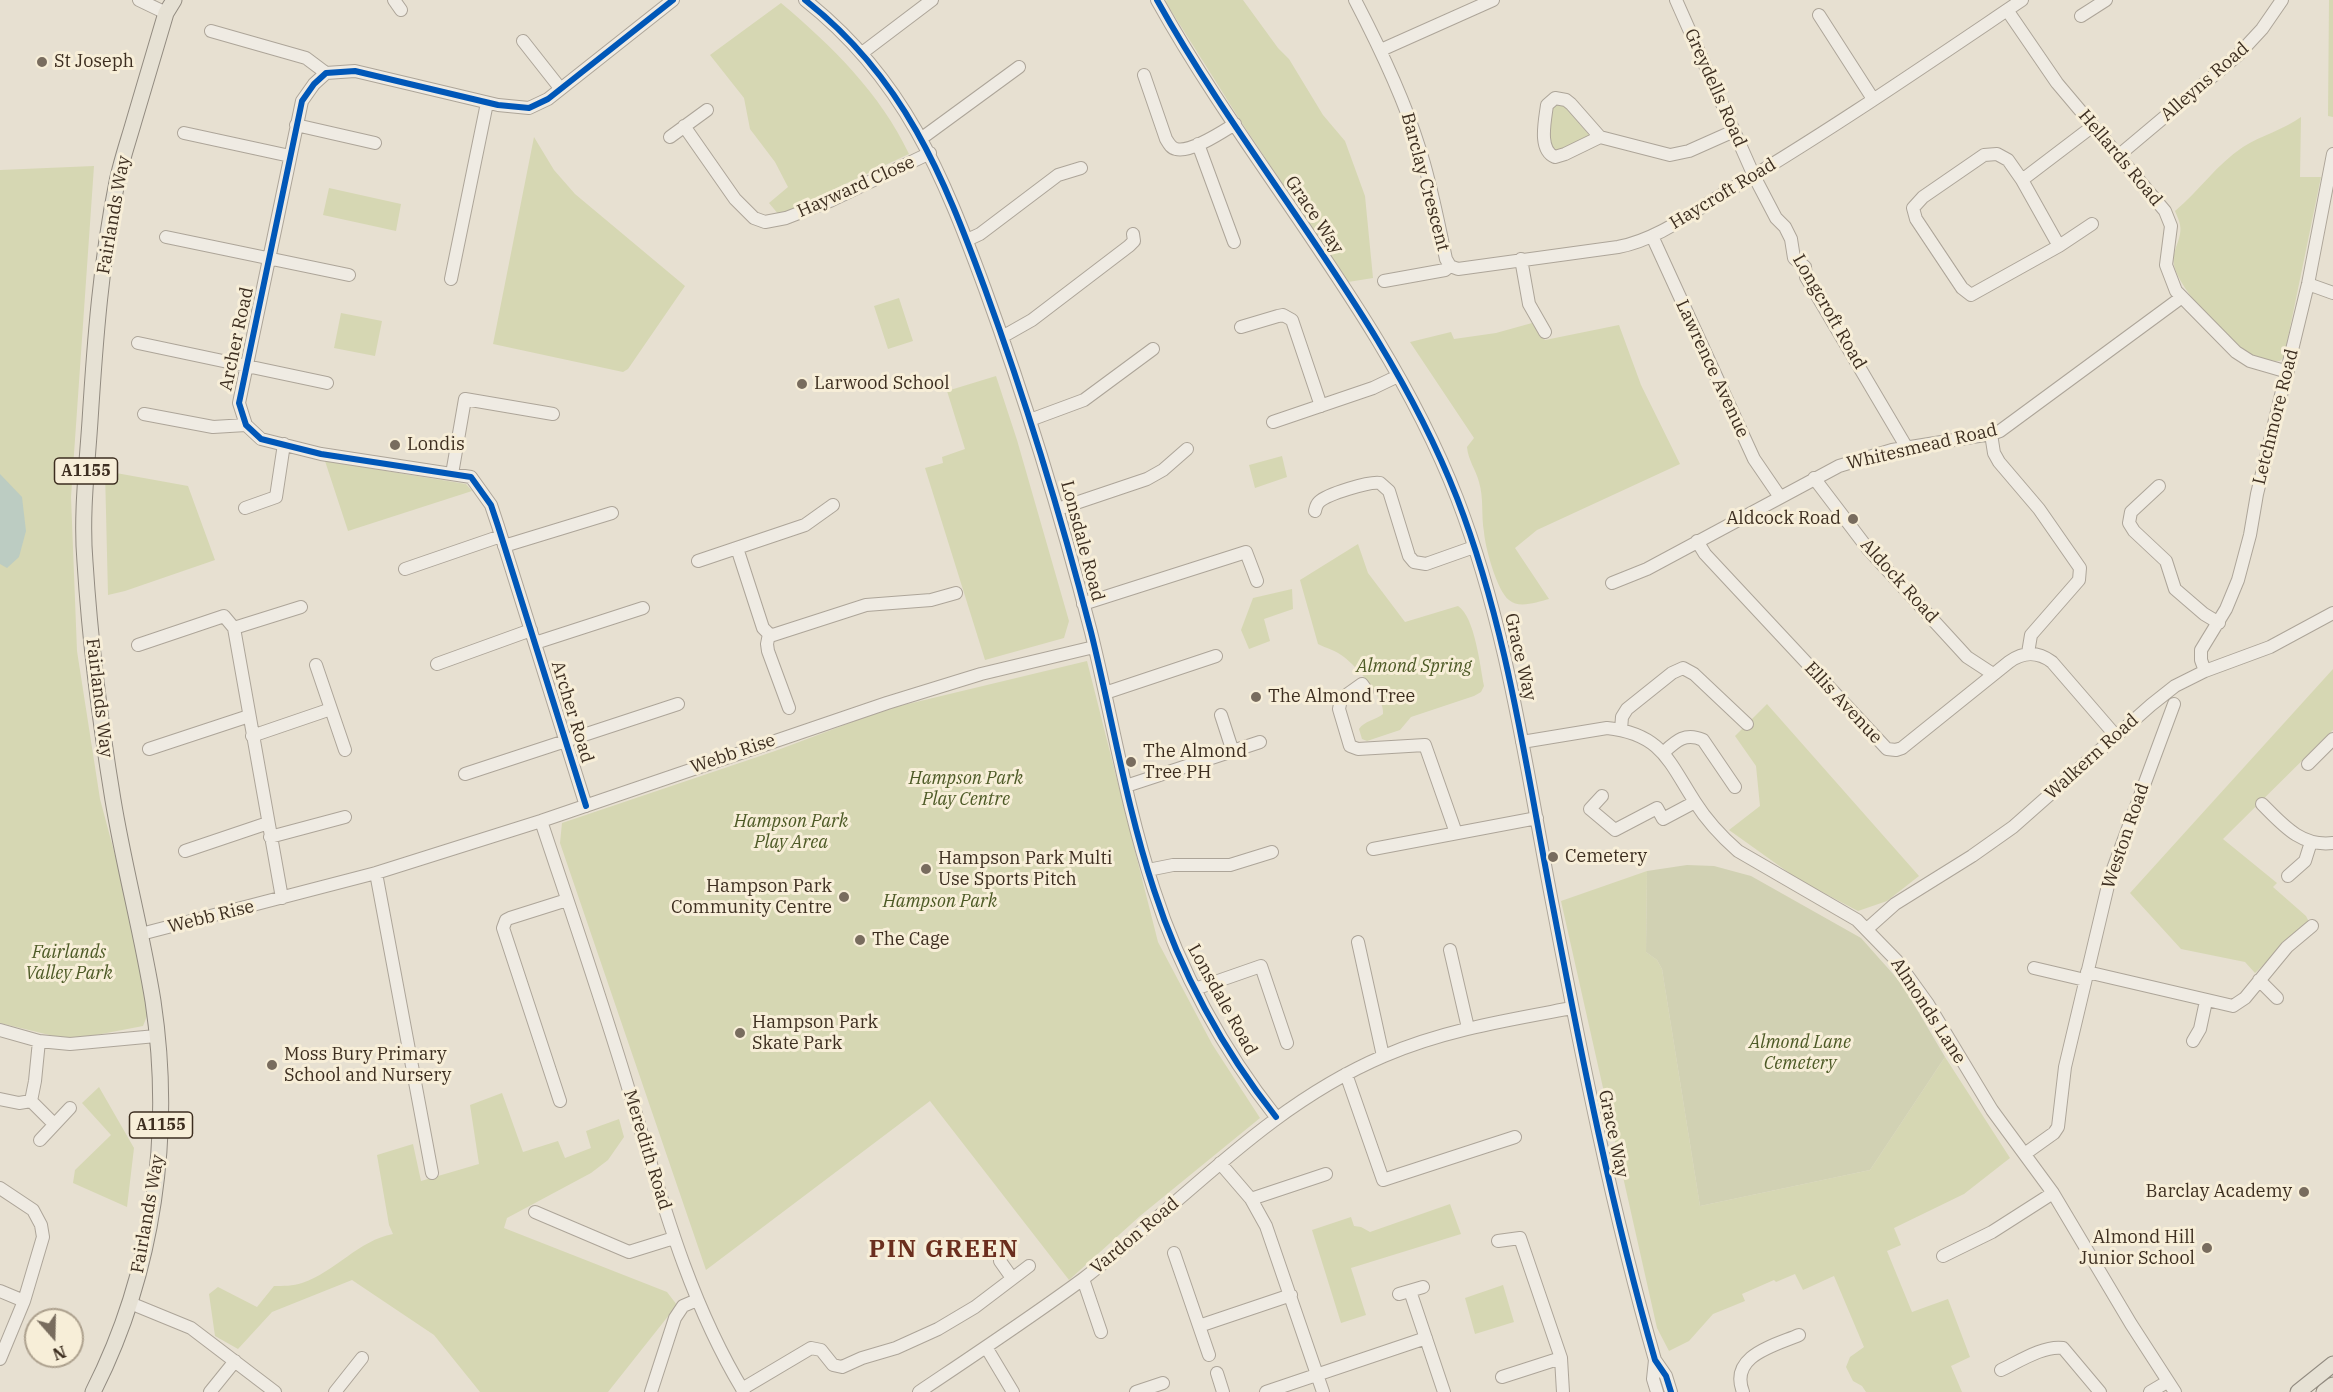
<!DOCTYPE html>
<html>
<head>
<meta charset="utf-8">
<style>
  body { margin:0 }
  #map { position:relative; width:2333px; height:1392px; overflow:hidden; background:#e7e0d1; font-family:"IBM Plex Serif",serif }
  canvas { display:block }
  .north { position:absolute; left:24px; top:1308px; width:60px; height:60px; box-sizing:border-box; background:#f7eed8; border:2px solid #ada18e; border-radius:50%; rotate:160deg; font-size:16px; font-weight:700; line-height:24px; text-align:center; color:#3d2e20 }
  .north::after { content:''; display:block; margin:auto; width:21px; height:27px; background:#786c5e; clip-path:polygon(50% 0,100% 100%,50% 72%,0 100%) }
</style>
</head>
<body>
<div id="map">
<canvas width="2333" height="1392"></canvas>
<div class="north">N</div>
</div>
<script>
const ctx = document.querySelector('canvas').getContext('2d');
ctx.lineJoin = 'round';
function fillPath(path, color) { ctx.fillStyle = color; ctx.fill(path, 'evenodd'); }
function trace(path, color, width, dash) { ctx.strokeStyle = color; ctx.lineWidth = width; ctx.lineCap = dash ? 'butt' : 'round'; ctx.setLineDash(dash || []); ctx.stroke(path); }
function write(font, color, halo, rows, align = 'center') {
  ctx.font = font + ' "IBM Plex Serif",serif'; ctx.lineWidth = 6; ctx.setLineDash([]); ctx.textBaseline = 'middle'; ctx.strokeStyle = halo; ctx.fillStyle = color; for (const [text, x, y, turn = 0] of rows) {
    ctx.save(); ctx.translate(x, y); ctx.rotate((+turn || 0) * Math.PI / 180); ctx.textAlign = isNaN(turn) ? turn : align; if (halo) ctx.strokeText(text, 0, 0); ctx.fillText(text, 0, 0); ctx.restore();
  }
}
const green = new Path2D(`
  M1167,0h76l35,48 11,11 34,56 22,26 20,55 8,82 -25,4 -108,-162 -75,-119z
  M2329,0h4v117l-5,-1z
  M781,3c51,43 99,90 128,151l-130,61 -10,-12 19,-16 -13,-25 -25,-33 -6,-31 -34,-43z
  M1561,102l29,34 -31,17 -9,-5v-39l1,-3z
  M2301,117l-1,60h21l-37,180 -4,4c-9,0 -19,-2 -27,-6 -22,-8 -75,-67 -79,-90 -2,-13 4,-20 6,-31 2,-8 -2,-16 -5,-23 25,-21 41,-46 68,-64 19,-12 40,-17 58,-30z
  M534,137l20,33 21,24 110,92 -57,83 -5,3 -130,-28z
  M94,166l-23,331 6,154 23,148 35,131 12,86 -4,10 -73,14 -70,-17v-853z
  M329,188l72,16 -5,27 -73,-16z
  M899,298l14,43 -25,8 -14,-43z
  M341,313l41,8 -7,35 -41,-8z
  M1532,323l13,17 74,-15 22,60 39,79 -143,66 -22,18 34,51c-12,3 -30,10 -40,1 -12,-9 -24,-53 -25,-68 -3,-17 0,-33 -5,-50 -3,-12 -11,-22 -12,-35l7,-9 -64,-96 41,-10 3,7 42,-6z
  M996,376l21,64 52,181 -5,17 -79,22 -60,-192 18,-5 -1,-6 23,-8 -18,-58z
  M1282,456l5,21 -32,11 -6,-23z
  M325,461l141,23 6,7 -124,40z
  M105,471l83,15 27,74 -90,31 -17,4z
  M1358,544l10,29 37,49 53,-16c17,11 22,60 26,80l-3,6 -7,4 -63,21 -11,13 -33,11 -5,-2 -3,-10c5,-8 17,-9 24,-15 2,-16 -27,-48 -39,-57 -7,-6 -18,-9 -26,-13l-18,-64z
  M1292,589l1,20 -29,10 6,22 -21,8 -8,-19 12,-32z
  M1087,661l71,281 54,102 48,74 -120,98 -71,64 -139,-179 -224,169 -146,-427 2,-20 213,-72 112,-42z
  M2333,669v61l-110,109 54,44 -4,4 33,29 3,6 -54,51 -10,-11 -64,-13 -51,-56z
  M1767,704l152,172 -32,25 -29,10 -59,-31 -70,-50 31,-24 -4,-40 -21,-30z
  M1647,871l-1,81 11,8 5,9 38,237 170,-36 75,-113 65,101 -46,36 -70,34 7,17 -14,6 25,61 36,-13 22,58 -19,9 11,26h-96l-4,-6 -9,-5 -7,-14 4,-10 14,-10 -30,-71 -31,14 -8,-16 -19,8 -2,-2 -32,14 3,7 -32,13 -24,27 -20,10 -12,-23 -96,-427z
  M99,1087l35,61 -7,59 -54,-24 2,-13 36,-35 -29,-32z
  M502,1093l21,59 35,-11 7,17 26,-10 -5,-17 33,-12 5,18 -16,23 -17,13 -84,45 -3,10 163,64 10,13 -69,87h-128l-46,-57 -82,-55 -80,32 -34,37 -23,-13 -6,-42 9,-7 39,20 17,-21c9,0 19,0 28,-3 33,-11 57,-43 91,-49l-4,-9 -12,-70 36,-11 8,37 58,-17 -9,-59z
  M1450,1204l11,30 -110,34 15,47 -25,8 -29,-93 39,-13 3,9 7,1 9,5z
  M1503,1285l11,37 -39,12 -10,-36z`);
const cemetery = new Path2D(`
  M1687,865l27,1 37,10 110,62 41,46 43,73 -75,113 -170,36 -38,-237 -5,-9 -11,-8 1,-81z`);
const water = new Path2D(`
  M0,474l22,23 4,34 -7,26 -12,11 -7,-4z`);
const minor = new Path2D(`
  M139,0l27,13
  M394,0l7,10
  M805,0c99,78 138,175 180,289 41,112 76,227 106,343 21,85 35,173 63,258 26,81 69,160 122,227
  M1157,0c94,169 229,316 300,498 51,132 69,271 96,409 29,152 59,303 102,453l11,16 5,16
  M1355,0c25,48 48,96 64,147 12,36 19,75 27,112l4,7
  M1676,0l78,176 22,42 9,9 6,12 3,19 11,9 1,10 101,171
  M2007,10l50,73 108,128 6,15 -5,39 10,26 60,61 14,9 38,11
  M1819,15l54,84
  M2081,16l25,-16
  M211,31l95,27 20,15
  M523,41l37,47
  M1381,50l112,-50
  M862,53l70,-53
  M1144,75l22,64c3,5 5,9 10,10 15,4 46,-17 59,-25
  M296,125l79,18
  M684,126l51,73 19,19 11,4 21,-4 44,-17 100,-48
  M184,133l106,23
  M670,137l37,-27
  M1600,137l-29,-33 -5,-4 -11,-2 -8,7c-2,16 -9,45 8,52l10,-3 35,-17 70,18 19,-4 45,-20
  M922,138l97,-71
  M1198,144l36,98
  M1997,154l11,6 14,20 37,66 -88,49 -9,-7 -46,-69 -3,-11 10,-11 61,-42z
  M2118,156l119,-100 25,-27 20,-29
  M2022,180l71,-54
  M1652,236l102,223 26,38
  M166,237l183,38
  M967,240l13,-6 78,-59 23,-7
  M2059,246l33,-22
  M1521,259l8,45 16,28
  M1450,266l8,3 160,-22c38,-7 72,-33 105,-53 102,-60 201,-128 299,-194
  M451,279l36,-176
  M1384,281l61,-11 5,-4
  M2308,284l25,9
  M1241,327l37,-11 5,-1 9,5 29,86
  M1002,337l30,-17 97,-74 5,-5 -1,-7
  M138,343l189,40
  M144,414l69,13 33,-2
  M1030,420l54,-20 69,-51
  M1273,422l100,-34 25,-12
  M1991,434l3,19 5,9 40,47 41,59 -1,12 -48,55 -3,18
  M452,474l13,-75 88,15
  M1814,478l54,71 99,108 26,17
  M2159,486l-28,26 -2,11 5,8 32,30 9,28 29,25 15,9
  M245,508l31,-11 8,-53
  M1058,509l89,-30 16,-9 24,-21
  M1315,511c1,-4 1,-6 4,-9 8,-8 51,-21 61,-19l9,8 20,65 5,6 12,2 48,-17
  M1697,541l8,13 182,195 9,1 6,-2 107,-86c14,-10 28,-11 43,0l64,74
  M504,546l108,-33
  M737,548l26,80 6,6 4,1 93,-30 65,-5 25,-7
  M698,561l107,-36 28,-20
  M405,569l96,-33
  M1612,583l35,-14 192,-103 53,-16 99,-16 9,-3 182,-134
  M1083,604l163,-52 11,29
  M769,634l-2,10 1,7 21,57
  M535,643l108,-35
  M138,645l86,-29 10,12
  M437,664l94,-34
  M2205,671l-4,-11v-10l25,-41 12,-29 12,-45 7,-41 51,-210 25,-130
  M1367,691l-5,-7 -21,15 -2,10 11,37 8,3 67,-4 31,88
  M1105,693l111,-37
  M331,709l14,41
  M1221,715l12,37
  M1621,730l1,-13 5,-8 45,-36 11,-5 11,6 53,50
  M252,736l79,-27 -15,-44
  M1522,742l85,-14c55,6 62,34 88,74 12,19 27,35 43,49l119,69 40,41 31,43 64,106 61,83 78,131 44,68
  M149,749l100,-33
  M1663,753c13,-12 22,-21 40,-13l32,47
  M2308,764l25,-25
  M465,774l213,-70
  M1126,786l134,-44
  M1602,796l-12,13 25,21 42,-22 6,11 32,-17
  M2262,804c21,21 39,43 71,39
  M586,806l-88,-280 -7,-21 -20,-28 -150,-23 -60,-15 -15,-14 -7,-22 63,-302 12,-17 12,-11 29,-2 143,34 31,3 19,-9 125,-99
  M541,821c29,87 59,174 86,263 32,105 59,213 117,308
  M270,837l75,-20
  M1373,849l164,-31
  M185,851l83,-28
  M1148,870l25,-5h57l42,-13
  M376,873l56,300
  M2288,876l17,-15 6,-19
  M282,898l-48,-270 67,-21
  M1867,929l28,-25 77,-48 41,-29 138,-122 24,-19 30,-15 65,-24 63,-34
  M141,934l235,-61 165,-52 346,-118 94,-29 113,-27
  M1358,942l25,114
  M1450,950l18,78
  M2034,968l51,12
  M2087,972l146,34 12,-8 42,-51 25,-21
  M2259,980l18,18
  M1195,989l66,-23 26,77
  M0,1030l39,11 31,3 86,-8
  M2193,1041l7,-12 6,-28
  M1346,1074l37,106 132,-43
  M0,1099l19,4 12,-2 23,23
  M31,1101l4,-20 4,-40
  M560,1101l-57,-173 3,-8 4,-2 57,-18
  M40,1140l30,-32
  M2026,1153l28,-20 4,-6 7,-60 45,-190 64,-173
  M1220,1163l31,36 15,27 57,166
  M0,1188l33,22 8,15 2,12 -19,64 -24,58
  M1251,1199l75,-25
  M535,1212l94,40 45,-14
  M1498,1241l22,-3 41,120 2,34
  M1174,1253l35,102
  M1943,1256l49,-24 61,-39
  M1000,1261l12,17
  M1083,1279l18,53
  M0,1291l24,10
  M1410,1291l34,101
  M1399,1294l24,-7
  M130,1303l61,25 84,64
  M1199,1326l92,-31
  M986,1347l27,45
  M1655,1360l-2,19 4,13
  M2001,1370c17,-8 43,-25 62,-22l37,44
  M1217,1373l6,19
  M1502,1377l59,-19
  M742,1389l69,-41 10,2 12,15 9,2 20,-9 34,-10 42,-19 37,-22 54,-41
  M210,1392l25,-31
  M335,1392l27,-34
  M651,1392l24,-74 8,-12 14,-6
  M919,1392c55,-37 111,-74 164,-113 100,-76 183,-173 301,-223 60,-26 124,-36 188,-48
  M1136,1392l27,-9
  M1266,1392l160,-54
  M1743,1392c-14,-36 30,-46 56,-57
  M2150,1392l17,-10`);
const major = new Path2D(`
  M93,1392c61,-120 80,-258 60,-391 -11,-68 -29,-134 -40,-201 -13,-79 -23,-159 -28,-238 -4,-47 2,-95 5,-141 5,-80 11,-160 27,-239 4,-20 11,-40 17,-61 11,-36 21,-72 32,-108l8,-13
  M2298,1392l35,-28
  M2324,1392l9,-7`);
const cycleway = new Path2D(`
  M805,0c99,78 138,175 180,289 41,112 76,227 106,343 21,85 35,173 63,258 26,81 69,160 122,227
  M1157,0c94,169 229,316 300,498 51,132 69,271 96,409 29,152 59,303 102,453l11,16 5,16
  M586,806l-88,-280 -7,-21 -20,-28 -150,-23 -60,-15 -15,-14 -7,-22 63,-302 12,-17 12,-11 29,-2 143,34 31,3 19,-9 125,-99`);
const markers = [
  [42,62,6,"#786c5e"],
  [802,384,6,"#786c5e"],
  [395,445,6,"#786c5e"],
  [1853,519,6,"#786c5e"],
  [1256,697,6,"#786c5e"],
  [1131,762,6,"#786c5e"],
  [1553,857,6,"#786c5e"],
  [926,869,6,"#786c5e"],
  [844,897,6,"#786c5e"],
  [860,940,6,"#786c5e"],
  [740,1033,6,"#786c5e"],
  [272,1065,6,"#786c5e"],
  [2304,1192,6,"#786c5e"],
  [2207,1248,6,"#786c5e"]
];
const shields = [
  [86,471,63],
  [161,1125,63]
];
const shieldNames = [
  ["A1155",86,471],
  ["A1155",161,1125]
];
const poiNames = [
  ["St Joseph",54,62],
  ["Larwood School",814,384],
  ["Londis",407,445],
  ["Aldcock Road",1841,519,"right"],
  ["The Almond Tree",1268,697],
  ["The Almond",1143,752],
  ["Tree PH",1143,773],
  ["Cemetery",1565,857],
  ["Hampson Park Multi",938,859],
  ["Use Sports Pitch",938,880],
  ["Hampson Park",832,887,"right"],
  ["Community Centre",832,908,"right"],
  ["The Cage",872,940],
  ["Hampson Park",752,1023],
  ["Skate Park",752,1044],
  ["Moss Bury Primary",284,1055],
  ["School and Nursery",284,1076],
  ["Barclay Academy",2292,1192,"right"],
  ["Almond Hill",2195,1238,"right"],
  ["Junior School",2195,1259,"right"]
];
const streetNames = [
  ["Alleyns Road",2205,82,-41],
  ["Greydells Road",1715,88,66],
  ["Hellards Road",2120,158,50],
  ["Barclay Crescent",1425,182,75],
  ["Hayward Close",856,187,-24],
  ["Haycroft Road",1723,194,-31],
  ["Fairlands Way",114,215,-80],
  ["Grace Way",1314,215,56],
  ["Longcroft Road",1829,312,60],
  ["Archer Road",237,339,-78],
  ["Lawrence Avenue",1712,369,65],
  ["Letchmore Road",2276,417,-76],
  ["Whitesmead Road",1922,447,-13],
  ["Lonsdale Road",1082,541,75],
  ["Aldock Road",1899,581,48],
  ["Grace Way",1520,657,77],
  ["Fairlands Way",99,698,83],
  ["Ellis Avenue",1843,703,47],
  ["Archer Road",572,712,73],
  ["Webb Rise",733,754,-19],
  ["Walkern Road",2092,757,-42],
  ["Weston Road",2126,836,-71],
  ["Webb Rise",211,917,-14],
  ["Lonsdale Road",1222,1000,61],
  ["Almonds Lane",1928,1011,57],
  ["Grace Way",1613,1134,78],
  ["Meredith Road",647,1150,73],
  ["Fairlands Way",148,1214,-80],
  ["Vardon Road",1135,1236,-40]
];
const parkNames = [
  ["Almond Spring",1414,667],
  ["Hampson Park",966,779],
  ["Play Centre",966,800],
  ["Hampson Park",791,822],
  ["Play Area",791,843],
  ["Hampson Park",940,902],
  ["Fairlands",69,953],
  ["Valley Park",69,974],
  ["Almond Lane",1800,1043],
  ["Cemetery",1800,1064]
];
const districtNames = [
  ["PIN GREEN",944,1250]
];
fillPath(green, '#d6d7b3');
fillPath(cemetery, '#d1d1b3');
fillPath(water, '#bcccc2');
trace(minor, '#ada599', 14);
trace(major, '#928b80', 17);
trace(minor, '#efebe3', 12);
trace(major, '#e6e1d4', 15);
trace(cycleway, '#0057b8', 6);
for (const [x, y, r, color] of markers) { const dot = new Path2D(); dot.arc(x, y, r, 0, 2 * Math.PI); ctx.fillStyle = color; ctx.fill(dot); trace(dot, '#f7eed8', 2); }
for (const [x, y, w] of shields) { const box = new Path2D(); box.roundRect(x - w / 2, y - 13, w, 26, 4.5); ctx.fillStyle = '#f7eed8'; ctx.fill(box); trace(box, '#3d2e20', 1.5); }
write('bold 16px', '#3d2e20', null, shieldNames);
write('18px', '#3d2e20', '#f7eed8', poiNames, 'left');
write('18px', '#3d2e20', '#f7eed8', streetNames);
write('italic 18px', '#4d5a26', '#f7eed8', parkNames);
ctx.letterSpacing = '1.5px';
write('bold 24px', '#6b2e1e', '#f7eed8', districtNames);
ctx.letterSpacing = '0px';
</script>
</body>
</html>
